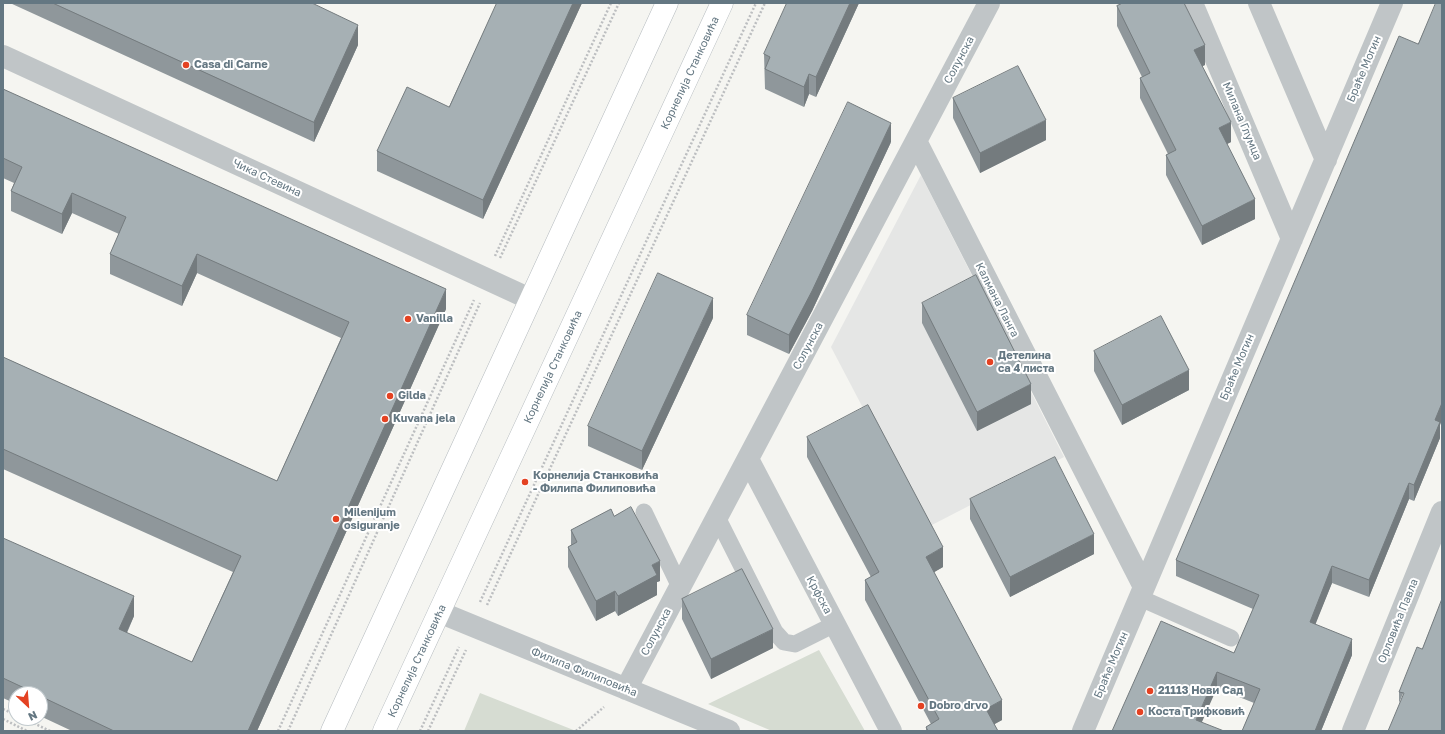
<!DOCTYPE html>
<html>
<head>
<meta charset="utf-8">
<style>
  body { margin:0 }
  #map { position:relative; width:1445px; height:734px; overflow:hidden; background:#f5f5f1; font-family:"Golos Text",sans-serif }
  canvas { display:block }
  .frame { position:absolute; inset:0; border:4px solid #647782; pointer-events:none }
  .north { position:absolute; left:8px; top:686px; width:40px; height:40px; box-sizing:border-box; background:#fff; border:1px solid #c1c9cd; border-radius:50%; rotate:154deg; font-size:11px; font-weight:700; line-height:16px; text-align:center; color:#647782 }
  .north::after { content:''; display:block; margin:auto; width:14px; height:18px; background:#e44222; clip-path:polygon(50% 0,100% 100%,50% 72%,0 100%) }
</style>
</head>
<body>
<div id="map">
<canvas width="1445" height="734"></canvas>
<div class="frame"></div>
<div class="north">N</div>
</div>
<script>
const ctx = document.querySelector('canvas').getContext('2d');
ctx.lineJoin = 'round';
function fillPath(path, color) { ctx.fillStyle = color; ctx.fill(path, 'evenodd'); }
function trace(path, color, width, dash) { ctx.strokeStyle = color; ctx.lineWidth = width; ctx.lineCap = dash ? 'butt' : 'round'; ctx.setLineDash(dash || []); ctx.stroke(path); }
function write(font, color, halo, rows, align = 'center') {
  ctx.font = font + ' "Golos Text",sans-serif'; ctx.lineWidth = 4; ctx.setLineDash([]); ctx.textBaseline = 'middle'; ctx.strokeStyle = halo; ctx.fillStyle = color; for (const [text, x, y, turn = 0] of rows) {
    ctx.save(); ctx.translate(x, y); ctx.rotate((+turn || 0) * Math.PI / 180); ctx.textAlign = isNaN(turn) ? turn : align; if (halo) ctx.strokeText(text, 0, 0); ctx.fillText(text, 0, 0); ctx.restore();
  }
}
const built = new Path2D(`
  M921,175l143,282 -138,71 -95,-181z`);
const green = new Path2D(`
  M819,650l46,81h-93l-64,-27z
  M480,693l96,38h-112z`);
const path = new Path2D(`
  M495,256l116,-253
  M500,258l119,-255
  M480,602l276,-599
  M487,605l278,-602
  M3,709l13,6
  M23,718l27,13
  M3,719l24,12
  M278,731l196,-431
  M288,731l192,-428
  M420,731l39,-84
  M428,731l38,-81
  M576,731l28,-24`);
const lane = new Path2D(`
  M644,512l36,75
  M717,517l58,115 9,10 11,2 40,-20
  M1140,598l91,40`);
const street = new Path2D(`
  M1192,3l100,236
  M1259,3l67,157
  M3,56l527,243
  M916,141l228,446
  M748,459l143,272
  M439,612l290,119
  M626,689l363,-686
  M1083,731l309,-728
  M1353,731l89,-219`);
const secondary = new Path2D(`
  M332,731l335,-728
  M384,731l338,-728`);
const wall = new Path2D(`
  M10,3h302l46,42 -44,97z
  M497,3h85l-99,216 -106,-48v-20l72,-44z
  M787,3h72l-43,94 -7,-3 -5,13 -39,-18 -1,-35z
  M1119,3h65l21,62 -3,1 29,76 -4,2 28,75 -53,26 -36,-70v-20l2,-1 -28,-56v-20l2,-1 -25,-51v-20l3,-2z
  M1442,3v416l-2,6v13l-26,63 -5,-2 -40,98 -37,-14 -17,41 37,31 -31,76h-79l12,-28 -37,-15 -105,43 122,-78 19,-44 -77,-33v-16l242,-516z
  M3,89l443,220 -189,422h-185l-32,-15v-22h-24v10l-13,-6v-160l131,78 -7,17 65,29 41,-90 -230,-103v-112l274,124 64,-143 -144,-65 -15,33 -72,-32v-20l9,-20 -47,-21 -10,21 -51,-23v-20l3,-8 -11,-5z
  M953,98l93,42 -66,33 -27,-55z
  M891,142l-79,169 -23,43 -42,-19v-20z
  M922,303l109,101 -54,27 -55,-108z
  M713,318l-71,152 -54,-24v-20z
  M1094,351l95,39 -67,35 -28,-54z
  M807,437l136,130 -9,5 68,148 -8,4 4,7h-72v-4l5,-3 -66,-124v-20l6,-3 -64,-120z
  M970,499l124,55 -84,43 -40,-78z
  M614,516l46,65 -3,1v13l-39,21 -3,-5 -19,10 -28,-54v-20l3,-2v-15z
  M682,599l91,49 -62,31 -29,-60z
  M1422,649l-23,54v-11z`);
const shadedWall = new Path2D(`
  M573,3h9l-99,216v-19z
  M850,3h9l-43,94v-20z
  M358,25v20l-44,97v-20z
  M1205,45v20l-11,5v-20z
  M809,74v20l-5,13v-20z
  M1046,120v20l-66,33v-20z
  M1231,122v20l-12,6v-20z
  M891,123v19l-79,169 -23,43v-19z
  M72,193v20l-10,21v-20z
  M1255,199v20l-53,26v-19z
  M197,254v19l-15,33v-20z
  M446,289v20l-189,422h-9z
  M713,298v20l-71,152v-19z
  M1189,370v20l-67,35v-20z
  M1031,384v20l-54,27v-19z
  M1442,403v16l-2,6v13l-26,63v-16l21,-65z
  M1409,483v16l-40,98v-17z
  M1094,534v20l-84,43v-20z
  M943,547v20l-17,10v-20z
  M660,561v20l-3,1v13l-39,21v-20l34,-31z
  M1332,566v17l-22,55v-16z
  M615,591v20l-19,10v-20z
  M134,596v20l-15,33v-20z
  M773,629v19l-62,31v-20z
  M1352,639v16l-31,76h-6z
  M1217,672v16l-19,43 -2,-11z
  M1002,700v20l-16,9v-20z`);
const building = new Path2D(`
  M53,3h259l46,22 -44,97z
  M497,3h76l-90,197 -106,-49 30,-64 42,20z
  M787,3h63l-34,74 -7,-3 -5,13 -39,-18 5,-12 -6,-3z
  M1123,3h61l21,42 -11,5 37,72 -12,6 36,71 -53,27 -36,-71 10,-5 -36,-72 10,-5 -33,-67z
  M1436,3h6v400l-7,17 5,2 -26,63 -5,-2 -40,97 -37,-14 -22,56 42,17 -37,92h-73l18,-42 -43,-17 -21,48 28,11h-112l49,-110 73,32 25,-58 -83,-35 223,-524 19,8z
  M1018,66l28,54 -66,33 -27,-55z
  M3,89l443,200 -198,442h-134l-74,-35v-2h-3l-34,-16v-140l131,58 -15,33 73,33 49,-106 -238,-107v-92l274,124 72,-159 -152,-68 -15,32 -72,-32 16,-37 -54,-24 -10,21 -51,-23 11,-24 -19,-9z
  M848,102l43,21 -79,168 -23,44 -42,-20z
  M658,273l55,25 -71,153 -54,-25z
  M976,275l55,109 -54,28 -55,-109z
  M1161,316l28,54 -67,35 -28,-54z
  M868,405l75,142 -17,10 76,143 -16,9 12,22h-70l-2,-4 13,-8 -74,-139 14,-8 -72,-135z
  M1055,457l39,77 -84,43 -40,-78z
  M631,507l29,54 -8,4 5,10 -39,21 -3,-5 -19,10 -28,-54 9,-5 -6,-12 40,-21 3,7z
  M742,569l31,60 -62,30 -29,-60z
  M1442,599v132h-54l16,-38 -5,-1 18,-45 5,2z`);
const markers = [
  [186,65,4,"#e44222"],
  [408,319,4,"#e44222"],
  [990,362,4,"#e44222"],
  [390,396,4,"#e44222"],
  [385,419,4,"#e44222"],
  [525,482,4,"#e44222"],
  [336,519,4,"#e44222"],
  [1150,691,4,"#e44222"],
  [921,706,4,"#e44222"],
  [1140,712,4,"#e44222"]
];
const streetNames = [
  ["Солунска",959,60,-62],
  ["Браће Могин",1364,69,-67],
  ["Корнелија Станковића",690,73,-65],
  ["Милана Глумца",1242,121,67],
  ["Чика Стевина",267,178,25],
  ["Калмана Ланга",997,300,63],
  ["Солунска",808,346,-62],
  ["Корнелија Станковића",553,367,-65],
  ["Браће Могин",1237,367,-67],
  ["Крфска",819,595,62],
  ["Орловића Павла",1398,621,-68],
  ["Солунска",656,632,-62],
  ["Корнелија Станковића",417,661,-65],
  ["Браће Могин",1111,665,-67],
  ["Филипа Филиповића",584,672,22]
];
const poiNames = [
  ["Casa di Carne",194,65],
  ["Vanilla",416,319],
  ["Детелина",998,356],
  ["са 4 листа",998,369],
  ["Gilda",398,396],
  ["Kuvana jela",393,419],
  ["Корнелија Станковића",533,476],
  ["- Филипа Филиповића",533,489],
  ["Milenijum",344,513],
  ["osiguranje",344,526],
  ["21113 Нови Сад",1158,691],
  ["Dobro drvo",929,706],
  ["Коста Трифковић",1148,712]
];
fillPath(built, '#e5e6e5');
fillPath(green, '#d6dcd2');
trace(secondary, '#b4babe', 23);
trace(path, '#bcbec0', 2.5, [2, 2]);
trace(lane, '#c0c5c7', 17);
trace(street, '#c0c5c7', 22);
trace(secondary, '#fff', 22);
fillPath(wall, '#8f979b');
fillPath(shadedWall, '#747b7e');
fillPath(building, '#a6b0b4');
trace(building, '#747b7e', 1);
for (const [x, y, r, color] of markers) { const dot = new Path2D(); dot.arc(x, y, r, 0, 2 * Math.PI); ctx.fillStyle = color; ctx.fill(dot); trace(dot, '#fff', 1.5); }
write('11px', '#647782', '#fff', streetNames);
write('bold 11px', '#647782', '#fff', poiNames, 'left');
</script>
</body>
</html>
